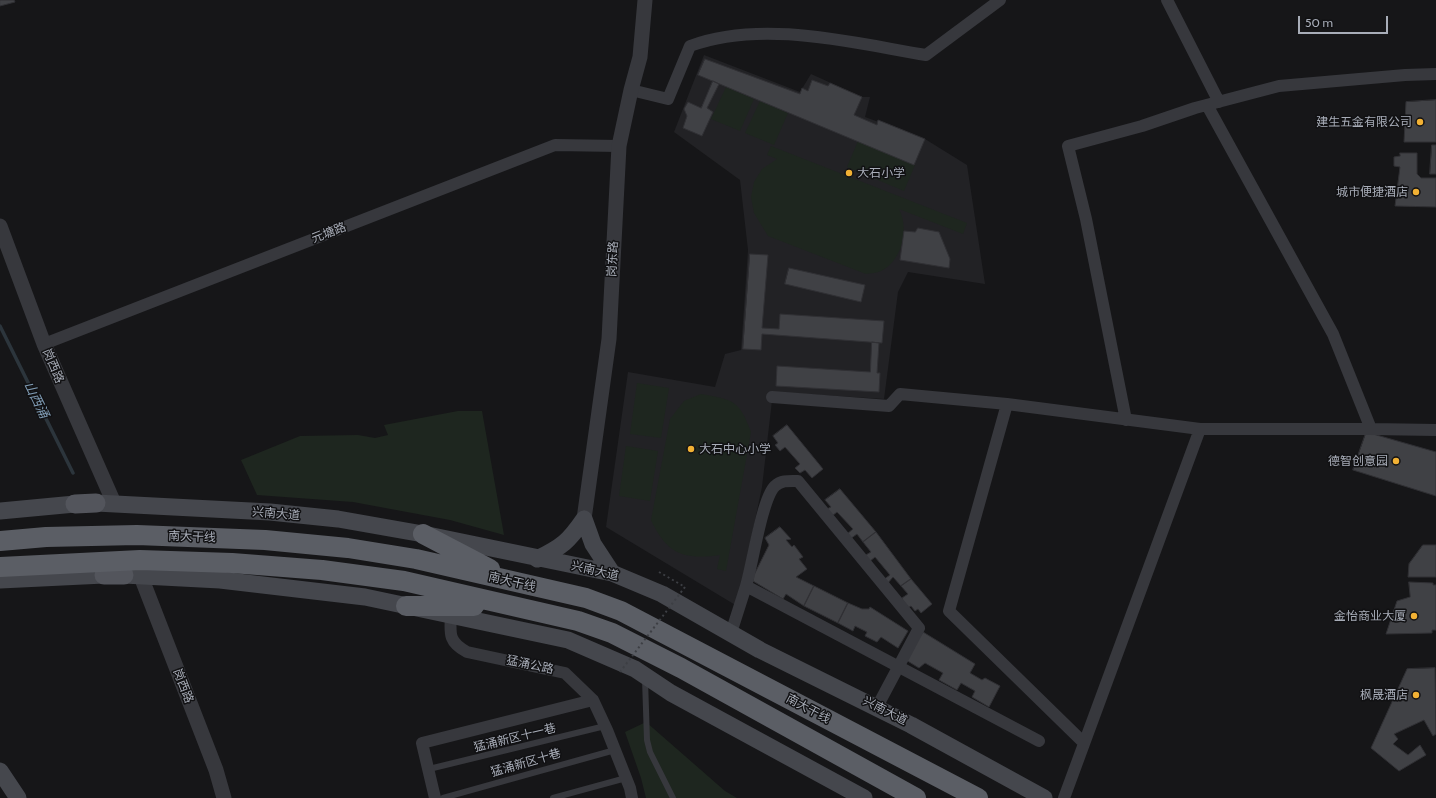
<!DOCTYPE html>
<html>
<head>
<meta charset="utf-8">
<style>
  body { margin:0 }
  #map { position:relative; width:1436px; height:798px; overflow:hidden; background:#161618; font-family:Cabin,sans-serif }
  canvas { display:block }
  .scale { position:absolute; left:1298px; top:16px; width:90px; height:18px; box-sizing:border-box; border:2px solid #a8adb8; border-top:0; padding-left:5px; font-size:12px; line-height:14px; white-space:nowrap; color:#a8adb8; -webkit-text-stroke:3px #111113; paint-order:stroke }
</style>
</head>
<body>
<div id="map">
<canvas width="1436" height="798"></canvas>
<div class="scale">50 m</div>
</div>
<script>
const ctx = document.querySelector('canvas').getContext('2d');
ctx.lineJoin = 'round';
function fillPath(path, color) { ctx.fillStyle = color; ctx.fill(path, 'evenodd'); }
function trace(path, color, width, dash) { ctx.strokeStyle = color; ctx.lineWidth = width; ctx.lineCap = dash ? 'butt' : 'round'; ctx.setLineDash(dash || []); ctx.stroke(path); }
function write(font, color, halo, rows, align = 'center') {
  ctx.font = font + ' Cabin,"Noto Sans SC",sans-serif'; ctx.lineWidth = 3; ctx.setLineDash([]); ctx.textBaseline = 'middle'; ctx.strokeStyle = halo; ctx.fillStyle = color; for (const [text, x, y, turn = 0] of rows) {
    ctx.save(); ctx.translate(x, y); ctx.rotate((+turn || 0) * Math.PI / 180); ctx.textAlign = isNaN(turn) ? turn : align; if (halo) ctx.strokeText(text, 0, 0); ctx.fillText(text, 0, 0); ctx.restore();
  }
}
const built = new Path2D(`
  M704,55l96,37 11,-18 51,23h8l-5,20 60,22 42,26 18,119 -77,-12 -10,20 -14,107 -111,-7 -11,95 -25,119 -131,-79 22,-155 87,15 10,-33 16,-4 7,-100 -8,-70 -66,-48z`);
const green = new Path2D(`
  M726,87l28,12 -14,32 -29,-12z
  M760,101l28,12 -14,32 -29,-12z
  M858,141l57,24 -11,26 -57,-24z
  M771,146l196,77 -4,11 -64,-25c10,19 4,51 -18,62 -4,2 -10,2 -15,3l-98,-38 -14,-23 -3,-16 3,-15 8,-13 15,-10 -10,-4z
  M637,383l32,5 -8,50 -31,-4z
  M701,394c33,6 38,6 50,38l-25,139 -9,-2 3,-14c-37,5 -53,-1 -69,-35l19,-101 14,-18z
  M458,411h24l22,124 -54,-15 -97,-18 -96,-7 -16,-35 59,-24 58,-1 17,3 13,-3 -4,-10z
  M626,446l32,5 -8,50 -31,-5z
  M646,722l79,69 12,7h-91l-5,-20 -16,-46z`);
const stream = new Path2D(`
  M0,326l73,147`);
const building = new Path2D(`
  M0,0h14l1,2 -15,4z
  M705,59l95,35 2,-6 6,3 4,-11 16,6 2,-3 32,14 -8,18 23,10 1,-5 47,19 -11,26 -216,-90z
  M713,81l6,3 -12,24 6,4 -11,24 -19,-8 4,-12 -3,-7 4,-7 13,6z
  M1436,100v42h-32l2,-40z
  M1432,145h4v29h-6z
  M1400,153h17v21l4,4h15v29l-41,-1 5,-39 -6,-1v-9l6,-1z
  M918,228l21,4 11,27 -1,9 -49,-8 4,-29 11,1z
  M750,254l18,1 -6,73 17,1 1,-15 104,7 -2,22 -120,-9 -1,16 -18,-1z
  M789,268l76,17 -4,17 -76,-18z
  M872,342l7,1 -2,30h3l-1,19 -103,-6 1,-20 93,6z
  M787,425l36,44 -11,9 -7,-8 -5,3 -5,-5 5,-4 -15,-17 -5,4 -5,-6 3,-2 -5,-7z
  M1366,433l7,1 63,18v44l-83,-26z
  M840,489l36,43 -13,10 -6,-8 -7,5 -3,-5 6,-5 -16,-17 -5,4 -5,-7 4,-2 -6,-7z
  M780,527l11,12 -5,1 6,7 2,-2 9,12 -4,2 8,10 -11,8 18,9 -10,20 -18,-12 -3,5 -30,-18 1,-6 15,-30 -4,-7z
  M876,532l35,47 -10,7 -8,-9 -6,7 -4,-4 7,-5 -15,-18 -6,5 -5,-6 7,-4 -8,-10z
  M1423,545h13v32h-28l1,-13z
  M911,579l21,25 -11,9 -3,-4 -3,2 -4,-5 -5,3 -4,-11 6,-4 -7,-8z
  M1409,582l24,1v2h3v45h-4v3l-46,1 11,-33 13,-4z
  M814,586l34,17 -10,20 -34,-17z
  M848,603l14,6h7l1,-2 38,24 -10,17 -17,-11 -4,5 -12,-6 2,-4 -12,-6 -2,5 -15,-8z
  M923,632l52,32 -5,9 12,7 3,-2 15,8 -11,21 -17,-10 3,-6 -14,-8 -4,7 -18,-10 4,-7 -18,-10 -6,5 -13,-8z
  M1435,668l1,66 -3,2 -9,-16 -30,14 4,5 -5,5 15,11 12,-10 6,10 -27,16 -28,-23 36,-79z`);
const path = new Path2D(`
  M659,572l26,15`);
const service = new Path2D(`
  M645,679l2,61 3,12 23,46
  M429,769l176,-43
  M443,798l172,-48
  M553,798l73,-20`);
const minor = new Path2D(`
  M1167,0l52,102
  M631,90l37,9 22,-53c72,-27 163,-3 236,9l74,-55
  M1207,105l126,229 38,95 65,1
  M44,344l511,-199 64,1
  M772,397l117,9 11,-12 107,10 193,25h171
  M1007,404l-58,207 135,132
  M1126,420l-40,-201 -18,-73 74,-20 53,-18 84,-22 126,-11 31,-1
  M746,586l293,155
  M451,615c-1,18 -3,27 16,37l98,21 28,27 14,30 23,58 2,10
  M731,633c5,-16 10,-31 15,-47 6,-19 16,-88 29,-100 7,-6 14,-5 23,-5l121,147 -42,79
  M435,798l-13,-55 171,-43
  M1064,798l136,-369`);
const tertiary = new Path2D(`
  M0,226l44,118 70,159
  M584,519l25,-180 10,-193 12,-56 9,-33 5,-57
  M140,574l76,196 8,28`);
const secondary = new Path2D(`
  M96,503l174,9 68,7 85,15 189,39 50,21 98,56 151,75 133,73
  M0,511l75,-7
  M584,519l9,25 19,29
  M537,559c25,-12 32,-18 47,-40
  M124,575l96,5 145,17 203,43 67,29 36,24 193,105
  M0,580l104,-5
  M0,771l18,27`);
const primary = new Path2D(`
  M75,504l21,-1
  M104,575h20`);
const trunk = new Path2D(`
  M423,534l67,35
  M0,541l46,-4 91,-2 128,5 83,8 68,11 170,39 35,13 357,187
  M0,567l140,-7 92,3 90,7 82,11 174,40 34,12 69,35 235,130
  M406,606h68`);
const pathBridge = new Path2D(`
  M620,672l65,-85`);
const markers = [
  [1420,122,4,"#f2b134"],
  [849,173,4,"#f2b134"],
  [1416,192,4,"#f2b134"],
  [691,449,4,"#f2b134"],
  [1396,461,4,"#f2b134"],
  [1414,616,4,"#f2b134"],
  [1416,695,4,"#f2b134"]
];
const poiNames = [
  ["建生五金有限公司",1412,122],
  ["大石小学",857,173,"left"],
  ["城市便捷酒店",1408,192],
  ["大石中心小学",699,449,"left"],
  ["德智创意园",1388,461],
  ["金怡商业大厦",1406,616],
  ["枫晟酒店",1408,695]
];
const streetNames = [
  ["元塘路",329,233,-21],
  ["岗东路",613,259,-87],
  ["岗西路",53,366,67],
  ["兴南大道",276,514,5],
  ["南大干线",192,537,2],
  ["兴南大道",595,571,13],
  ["南大干线",512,582,13],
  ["猛涌公路",530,665,12],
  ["岗西路",183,686,69],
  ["南大干线",808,709,28],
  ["兴南大道",885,711,27],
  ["猛涌新区十一巷",515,738,-14],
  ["猛涌新区十巷",526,763,-16]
];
const waterNames = [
  ["山西涌",36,400,64]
];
fillPath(built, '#222225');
fillPath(green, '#1e261f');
trace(stream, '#2c353c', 3.5);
fillPath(building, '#404145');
trace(building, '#303034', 1);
trace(path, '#3d3f44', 2, [2, 3]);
trace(service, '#37383d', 6);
trace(minor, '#37383d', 12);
trace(tertiary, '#37383d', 15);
trace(secondary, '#45474d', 17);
trace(primary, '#53555c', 19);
trace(trunk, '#5b5e65', 20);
trace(pathBridge, '#3d3f44', 2, [2, 3]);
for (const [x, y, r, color] of markers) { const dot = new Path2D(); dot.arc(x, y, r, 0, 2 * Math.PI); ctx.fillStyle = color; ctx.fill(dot); trace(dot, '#111113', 1.5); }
write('12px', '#a8adb8', '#111113', poiNames, 'right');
write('12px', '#a8adb8', '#111113', streetNames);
write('italic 13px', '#7f9bb3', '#111113', waterNames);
</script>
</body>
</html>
